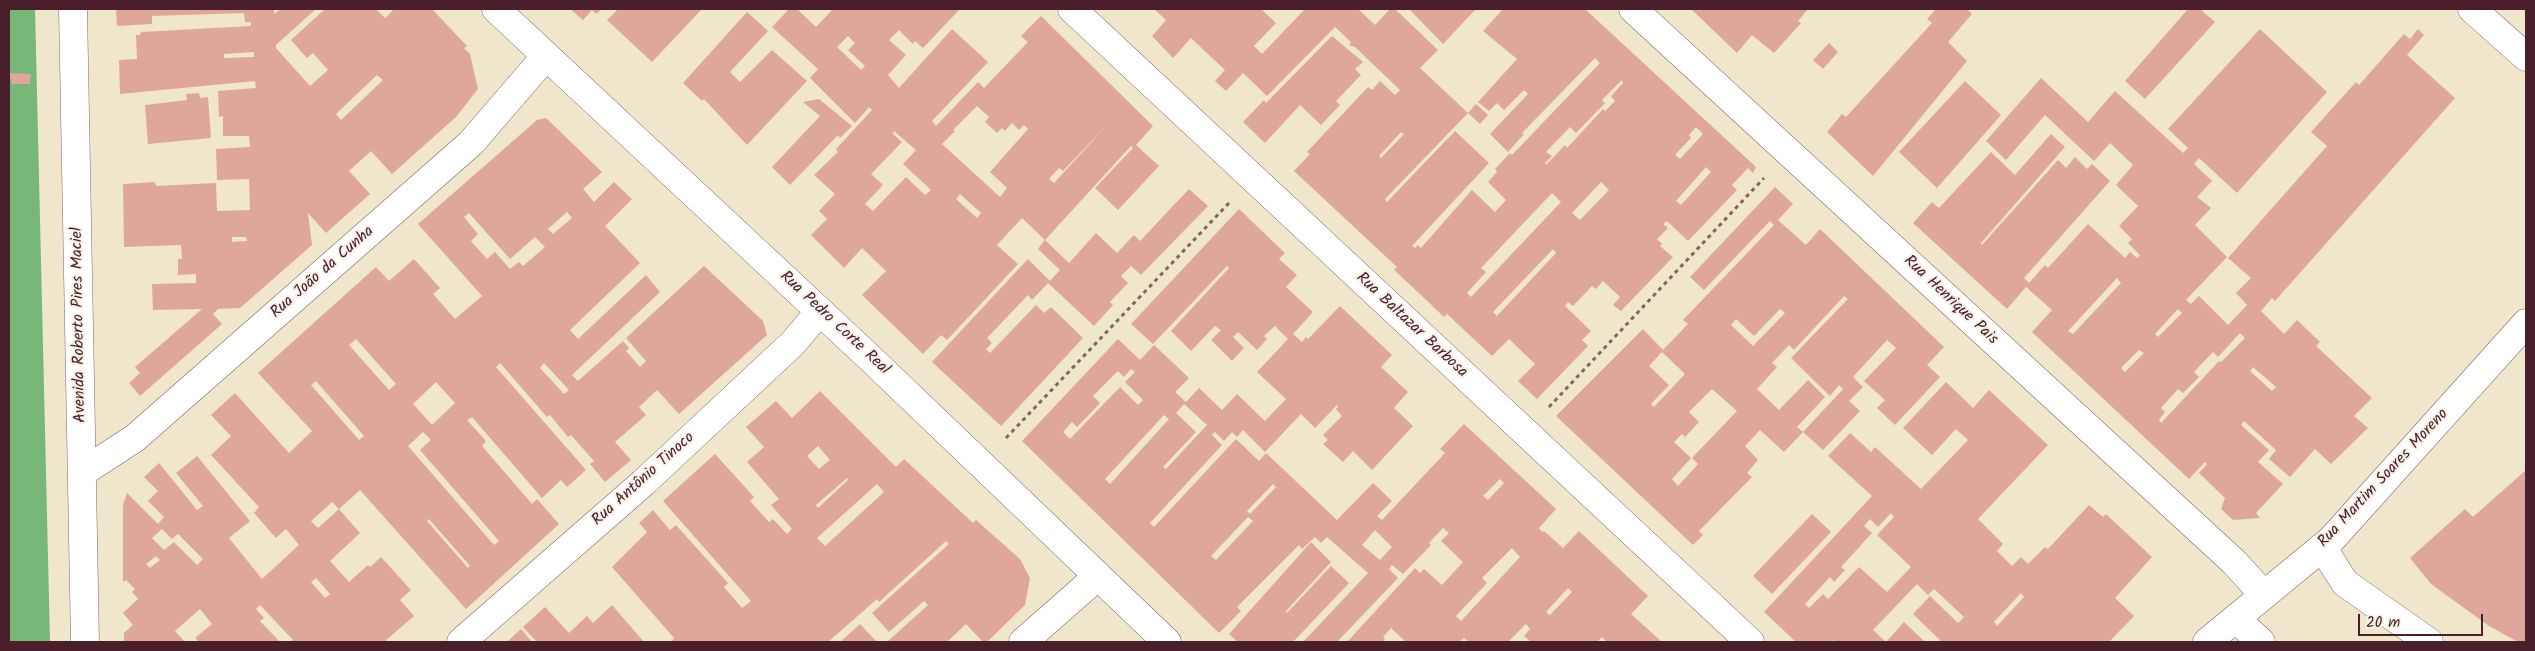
<!DOCTYPE html>
<html>
<head>
<meta charset="utf-8">
<style>
  body { margin:0 }
  #map { position:relative; width:2535px; height:651px; overflow:hidden; background:#efe6cc; font-family:Kalam,sans-serif }
  canvas { display:block }
  .frame { position:absolute; inset:0; border:10px solid #4a1f2b; pointer-events:none }
  .scale { position:absolute; left:2358px; top:614px; width:125px; height:22px; box-sizing:border-box; border:2px solid #4a1f2b; border-top:0; padding-left:6px; font-size:15px; line-height:18px; white-space:nowrap; color:#4a1f2b; -webkit-text-stroke:4px #f7f3e8; paint-order:stroke }
</style>
</head>
<body>
<div id="map">
<canvas width="2535" height="651"></canvas>
<div class="frame"></div>
<div class="scale">20 m</div>
</div>
<script>
const ctx = document.querySelector('canvas').getContext('2d');
ctx.lineJoin = 'round';
function fillPath(path, color) { ctx.fillStyle = color; ctx.fill(path, 'evenodd'); }
function trace(path, color, width, dash) { ctx.strokeStyle = color; ctx.lineWidth = width; ctx.lineCap = dash ? 'butt' : 'round'; ctx.setLineDash(dash || []); ctx.stroke(path); }
function write(font, color, halo, rows, align = 'center') {
  ctx.font = font + ' Kalam,sans-serif'; ctx.lineWidth = 4.5; ctx.setLineDash([]); ctx.textBaseline = 'middle'; ctx.strokeStyle = halo; ctx.fillStyle = color; for (const [text, x, y, turn = 0] of rows) {
    ctx.save(); ctx.translate(x, y); ctx.rotate((+turn || 0) * Math.PI / 180); ctx.textAlign = isNaN(turn) ? turn : align; if (halo) ctx.strokeText(text, 0, 0); ctx.fillText(text, 0, 0); ctx.restore();
  }
}
const forest = new Path2D(`
  M9,9h26l15,633h-41z`);
const building = new Path2D(`
  M116,9h158v5l7,-5h35l-40,36v3l34,38 18,-16 -15,-17 -6,5 -16,-18 34,-31h51l9,9 9,-9h38l35,37 -3,2 6,6 8,35 -22,28 -64,57 -21,-23 -22,20 21,23 -44,39 -18,-20 4,32 -72,63 -22,1 -5,5 9,10 -82,72 -11,-13 11,-10 -5,-6 67,-58 -49,1 -1,-26 44,-1v-9l-18,1v-16h4l-1,-14 -57,2 -1,-63 32,-2 1,4 60,-3 1,28 33,-1 -1,-31 -32,1 -1,-31 34,-2 -1,-11h-26v-20l-4,1 -1,-26 38,-3 -1,-7 -135,13 -1,-34 18,-1 -1,-24h4l1,-3 110,-6v-4h-6l-1,-9 -92,3v8l-35,2zM254,52v5l-30,1v-4zM377,75l6,5 -42,40 -5,-6zM232,237h14l1,4 -15,1z
  M570,9h32l-6,5 -4,-4 -9,10z
  M618,9h84l-50,53 -45,-42z
  M789,9h8l19,18 16,-17 -1,-1h129l-37,39 -8,-7 -2,3 -14,-14 -10,10 17,15 -18,20 11,13 53,-59 36,33 -56,59 4,5 42,-44 6,6 44,-46 -7,-6 20,-20 112,110 -17,19 23,21 -41,44 -23,-22 38,-40 -2,-2 -86,94 -23,-22 -25,27 21,19 -71,76 -6,-5 -18,19 -61,-59 24,-24 -24,-23 -18,20 -33,-33 16,-16 -8,-8 16,-17 -21,-19 24,-23 -2,-3 36,-39 -3,-3 -14,16 -45,-45 8,-9 -46,-42zM848,36l7,7 -7,7 17,16 -4,4 -24,-23zM977,106l12,11 -4,5 12,11 5,-5 3,3 7,-8 7,7 5,-5 4,4 -38,43 17,16 -7,9 -58,-53 13,-13 -2,-1zM1108,124l-54,59 -5,-4 10,-11 4,3zM894,131l22,19 -13,14 28,26 -6,5 -19,-18 -33,34 -8,-7 18,-19 -12,-11 31,-32 -9,-8zM960,194l21,19 -4,5 -21,-19z
  M1154,9h107l15,14 -22,23 8,8 43,-45h53l17,16 15,-16h5l43,41 -18,18 48,45 -83,86 2,3 68,-71 34,32 -77,83 3,2 3,-3 3,3 51,-58 23,22 11,-12 -18,-18 9,-10 -2,-3 15,-16 2,2 88,-92 -5,-5 -73,75 2,1 -16,18 -18,-18 38,-40 -4,-4 -20,20 -7,-7 -8,8 -11,-9 39,-43 -34,-28 20,-22h82l171,158 -3,6 -5,-5 -16,17 5,5 -49,51 -21,-20 -4,3 5,4 -11,11 5,5 -2,2 13,11 -52,54 -8,-6 7,-8 -17,-16 -7,8 -4,-3 -19,20 -5,-4 -3,4 26,25 -9,9 6,6 -51,53 -19,-18 17,-17 -26,-25 -17,17 -45,-42 -3,3 -23,-22 -27,-25 3,-3 -103,-96 16,-17 -3,-2 61,-65 4,3 8,-9 15,14 5,-5 -45,-43 -6,-2 2,-3 -16,-15 -68,69 -24,-23 -17,18 -11,-10 10,-11 -34,-32 -18,20 -21,-22 14,-16zM1622,80l1,3 -12,13 4,5 -10,10 -2,-2 -36,39 -2,-3 -19,20 -1,-2 7,-7 -6,-4 24,-25 6,6 29,-30 -3,-3zM1696,127l7,7 -23,25 -5,-4 16,-17 -2,-3zM1401,132l3,2 -23,24 -2,-2zM1706,167l5,5 -30,33 -5,-4zM1601,182l8,8 -29,30 -8,-7zM1552,193l9,9 -90,95 -4,-4 19,-21 -5,-4zM1553,249l3,4 -59,63 -4,-4z
  M1409,9h67l-33,35z
  M1691,9h117l-10,12 3,2 -27,30 -22,-18 -15,18z
  M1936,9h31l5,5 -24,28 19,19 -94,115 -46,-44 15,-18 4,3 86,-94 -5,-4z
  M2188,9h12l15,13 -70,77 -20,-18z
  M747,12l21,19 -38,41 10,10 32,-32 35,31 -60,64 -43,-46 -2,2 -19,-18z
  M2260,29l67,63 -90,101 -38,-35 -5,6 18,17 -15,16 14,11 -16,17 32,32 -41,43 5,4 8,-8 29,29 19,-20 -11,-12 15,-15 -23,-20 99,-112 -16,-14 45,-50 3,3 45,-51 6,5 8,-10 6,6 -17,20 48,43 -180,203 -3,-3 -11,13 23,23 13,-14 23,22 -4,4 56,52 -18,18 14,12 -37,36 -16,-15 -25,28 -21,-18 7,-9 -32,-29 -3,4 28,25 -11,12 25,22 -27,29 4,5 -27,2 -12,-11 4,-11 -26,-25 8,-9 -2,-2 -16,17 -157,-147 20,-22 -26,-23 -19,22 -94,-86 19,-21 7,6 52,-56 24,23 36,-41 14,13 -84,96 1,2 76,-85 8,8 9,-11 12,12 5,-5 18,17 -86,97 5,5 16,-18 3,3 40,-44 37,34 5,-6 7,6 3,-3 -12,-12 4,-4 -13,-13 19,-20 -22,-21 17,-20 -23,-22 -16,18 -49,-46 -39,45 -20,-19 55,-63 47,44 27,-31 68,62 5,-5 -20,-19zM2117,278l4,5 -48,51 -5,-3zM2178,309l4,4 -24,24 -3,-3zM2240,333l5,5 -24,24 -2,-1 -58,62 -2,-3 6,-8 -4,-4 17,-19 5,4 16,-16 -5,-5 19,-20 5,5zM2139,350l5,3 -19,19 -4,-4zM2253,367l23,20 -4,4 -22,-20z
  M1332,36l31,26 -8,7 6,6 -25,26 4,4 -19,20 -21,-20 -35,38 -22,-21 21,-22 2,3z
  M1829,43l9,9 -15,17 -10,-9z
  M9,73l22,1 -1,10h-18z
  M1965,81l36,34 -64,73 -38,-36z
  M199,93l1,5 8,-1 3,41 -63,6 -3,-39 42,-5 -1,-6z
  M819,99l33,27 -12,12 -2,-3 -48,50 -18,-18 48,-51 -17,-14z
  M1476,104l12,11 -8,9 -12,-11z
  M546,118l56,54 -19,17 11,13 20,-20 18,17 -27,27 35,37 -70,67 8,9 68,-64 14,17 -88,83 6,6 45,-40 6,7 -3,3 14,16 6,-6 -20,-23 78,-72 59,55 4,14 -88,79 -22,-24 -18,17 7,8 -31,27 16,18 -26,22 -15,-18 4,-3 -23,-26 -3,2 -18,-22 -3,2 -47,-54 -4,4 90,103 -19,17 -6,-7 -19,18 -70,-81 -5,3 19,21 -4,5 50,58 5,-5 22,25 -93,85 -106,-119 -21,19 -7,-7 -21,19 7,7 21,-19 21,24 -30,28 19,21 19,-17 2,2 11,-10 30,33 -11,10 14,16 -30,26h-94l3,-2 -33,-35 -4,4 8,9 -4,3 20,21h-81l-4,-4 17,-14 -12,-15 -25,22 10,11h-61v-9l9,-8 -10,-12 15,-14 -6,-7 3,-3 -9,-9 -3,2v-77l4,-12 31,31 6,-7 -16,-16 10,-10 -14,-14 15,-14 38,47 6,-4 -27,-33 21,-17 53,65 -21,17 33,41 37,-34 -13,-16 -10,9 -22,-25 5,-6 -48,-52 20,-19 -20,-21 24,-22 54,60 23,-22 -54,-58 118,-106 13,14 25,-22 26,29 -7,6 22,25 27,-23 -64,-72 119,-104zM567,212l5,6 -19,16 -5,-5zM469,213l41,46 25,-22 10,10 -22,19 -4,-4 -9,7 -15,-17 -8,7 -16,-18 7,-7 -14,-17zM356,339l40,45 -7,6 -40,-45zM544,363l25,27 -5,4 -24,-26zM316,381l48,55 -5,4 -48,-55zM436,382l19,21 -23,22 -19,-21zM423,432l8,8 -11,10 79,91 -5,4 -86,-99zM429,519l41,47 -2,2 -41,-47zM162,529l10,10 6,-5 25,25 -6,6 -23,-23 -10,8 -12,-12zM156,556l4,4 -10,8 -4,-4zM316,578l14,16 -5,4 -14,-16z
  M1775,187l18,17 -15,16 28,25 14,-16 124,118 -17,18 13,12 -45,48 -18,-17 8,-8 -21,-19 32,-33 -9,-8 -34,37 10,10 -14,14 11,10 -37,39 -20,-18 40,-43 -4,-4 -9,11 -39,-38 57,-59 -4,-3 -50,54 -5,-5 -17,18 5,4 -20,22 22,21 29,-30 17,17 -28,30 6,5 -19,20 -24,-22 -15,16 13,14 -11,13 5,4 -53,54 4,4 -10,10 -137,-129 87,-87 20,21 25,-26 -5,-4 91,-95 -4,-4 -66,69 -14,-13zM1780,309l5,4 -32,33 -22,-21 5,-6 18,17zM1662,352l23,22 -31,33 -3,-3 18,-19 -20,-19zM1712,389l25,22 -45,47 6,6 -20,22 -6,-7 19,-21 -17,-16 8,-8 3,3 14,-15 -10,-10z
  M1189,189l19,17 -67,69 -10,-9 -10,10 7,7 -18,19 3,3 -19,21 -46,-43 -16,17 -4,-5 -41,43 5,5 -6,6 4,4 46,-48 8,8 7,-6 32,31 -82,88 -69,-64 96,-103 22,22 10,-11 -22,-21 7,-9 24,23 27,-30 21,20 17,-18 6,6z
  M1239,209l46,44 -6,6 18,16 -11,12 27,25 -20,22 9,8 4,-5 2,2 32,-33 52,49 -11,12 27,25 -14,16 19,18 -41,44 -19,-19 -10,11 -20,-18 5,-4 -5,-5 19,-19 -6,-7 2,-2 -1,-2 -22,23 -14,-14 -36,38 -22,-22 -6,7 -5,-5 -8,9 -9,-9 -3,3 10,10 -72,78 4,4 82,-88 23,22 7,-8 71,67 36,-37 19,18 -15,15 5,4 63,-67 -5,-4 24,-25 92,85 -17,19 3,4 2,-1 19,17 16,-17 69,65 -17,18 31,28h-57l1,-1 -4,-4 -5,5h-66l-7,-6 6,-7 -4,-5 -18,18h-39l-5,-4 -5,4h-53l-15,-14 -8,9 2,2 -3,3h-35l68,-74 5,5 4,-4 18,16 21,-23 -22,-21 8,-8 -6,-5 -14,15 2,2 -28,29 -11,-9 -3,4 9,9 -61,64h-34l65,-69 -41,-36 -6,6 -6,-6 -13,12 -3,-4 -62,62 4,4 -22,22 -197,-192 96,-102 22,21 14,-15 35,33 -14,14 11,10 13,-14 23,22 15,-16 28,27 21,-22 -29,-27 31,-33 -13,-13 -11,10 3,3 -10,11 -19,-18 -5,5 11,11 -12,13 -21,-21 10,-10 -6,-4 -24,25 -20,-20 58,-63 -2,-2 -74,78 -22,-20zM1131,369l4,3 -10,10 18,18 -5,5 -18,-18 -50,52 -7,-7 9,-10 5,5 23,-24 -7,-7 25,-25 6,6zM1184,404l23,21 -41,44 -3,-2 33,-35 -20,-19zM1164,415l5,4 -59,65 -5,-5zM1500,479l4,4 -16,17 -5,-4zM1273,484l3,3 -26,27 -3,-3zM1248,517l5,4 -37,39 -5,-4zM1375,530l17,17 -12,13 -18,-15zM1512,548l8,9 -59,64 -5,-5 31,-33 -5,-5zM1568,588l4,4 -22,23 -4,-3z
  M1946,382l27,26 16,-18 59,55 -70,74 25,25 -6,7 15,15 9,-9 7,7 17,-17 3,2 41,-44 14,12 3,-3 46,43 -37,41 19,18 -25,26h-123l-2,-2 -2,2h-40l-29,-28 17,-18 28,27 6,-6 -30,-28 -6,6 -11,-11 -44,46 13,12 18,-20 21,20h-90l-2,-2 -2,2h-35l-32,-30 108,-116 -44,-40 22,-23 21,19 4,-5 46,42 47,-49 -12,-11 -24,26 -29,-27zM1891,513l3,4 -17,18 34,32 -24,25 -28,-25 -31,32 -5,-5 -14,14 -4,-4 25,-27 4,5 11,-12 -4,-3 31,-34 -8,-7 6,-7 8,8zM2021,593l3,4 -27,29 -3,-4z
  M820,391l76,76 8,-8 69,64 3,-3 44,39 10,19 -5,27 -38,37h-4l-17,-18 -19,18h-60l41,-37 -4,-4 -35,31 -17,-19 77,-69 -3,-3 -67,61 -2,-3 -49,43h-155l-1,-1 2,-3 -62,-71 35,-35 -8,-9 14,-13 17,20 6,-5 52,58 -4,4 18,21 9,-7 -88,-100 52,-47 39,43 -4,4 19,21 4,-3 14,15 5,-5 -21,-24 8,-6 -32,-37 17,-15 -18,-20 30,-26 16,17zM818,446l12,14 -11,9 -12,-13zM847,478l1,2 -30,28 -2,-3zM877,484l7,8 -59,54 -8,-8z
  M2526,470v172h-8l-29,-16 -58,-42 -21,-26 55,-49 8,8z
  M1812,514l19,18 -59,62 -19,-18z
  M1311,542l20,20 -45,49 1,2 44,-47 18,17 -56,59h-55l-9,-8z
  M612,605l32,37h-107l-14,-15 22,-20 24,26 18,-17 6,7z
  M860,624l17,18h-37z
  M521,629l11,13h-25z`);
const path = new Path2D(`
  M1549,407l215,-229
  M1006,438l223,-235`);
const minor = new Path2D(`
  M73,9l12,633
  M1072,9l678,633
  M1633,9l601,553 30,33
  M83,472l52,-34 336,-295 75,-87
  M2322,547l23,36 84,59
  M2236,619l25,23
  M461,642l182,-159 150,-140 27,-32
  M1023,642l75,-66
  M2207,642l124,-102 195,-217`);
const tertiary = new Path2D(`
  M496,9l375,350 296,283`);
const trunk = new Path2D(`
  M2472,9l54,48`);
const streetNames = [
  ["Rua João da Cunha",323,273,-41],
  ["Rua Henrique Pais",1950,301,43],
  ["Rua Pedro Corte Real",834,324,43],
  ["Avenida Roberto Pires Maciel",80,325,-91],
  ["Rua Baltazar Barbosa",1411,326,43],
  ["Rua Martim Soares Moreno",2384,479,-47],
  ["Rua Antônio Tinoco",644,480,-42]
];
fillPath(forest, '#77b778');
fillPath(building, '#dfa79b');
trace(minor, '#846563', 29);
trace(tertiary, '#846563', 29);
trace(trunk, '#846563', 29);
trace(path, '#846563', 3, [4, 4]);
trace(minor, '#fff', 28);
trace(tertiary, '#fff', 28);
trace(trunk, '#fff', 28);
write('16px', '#4a1f2b', '#f7f3e8', streetNames);
</script>
</body>
</html>
